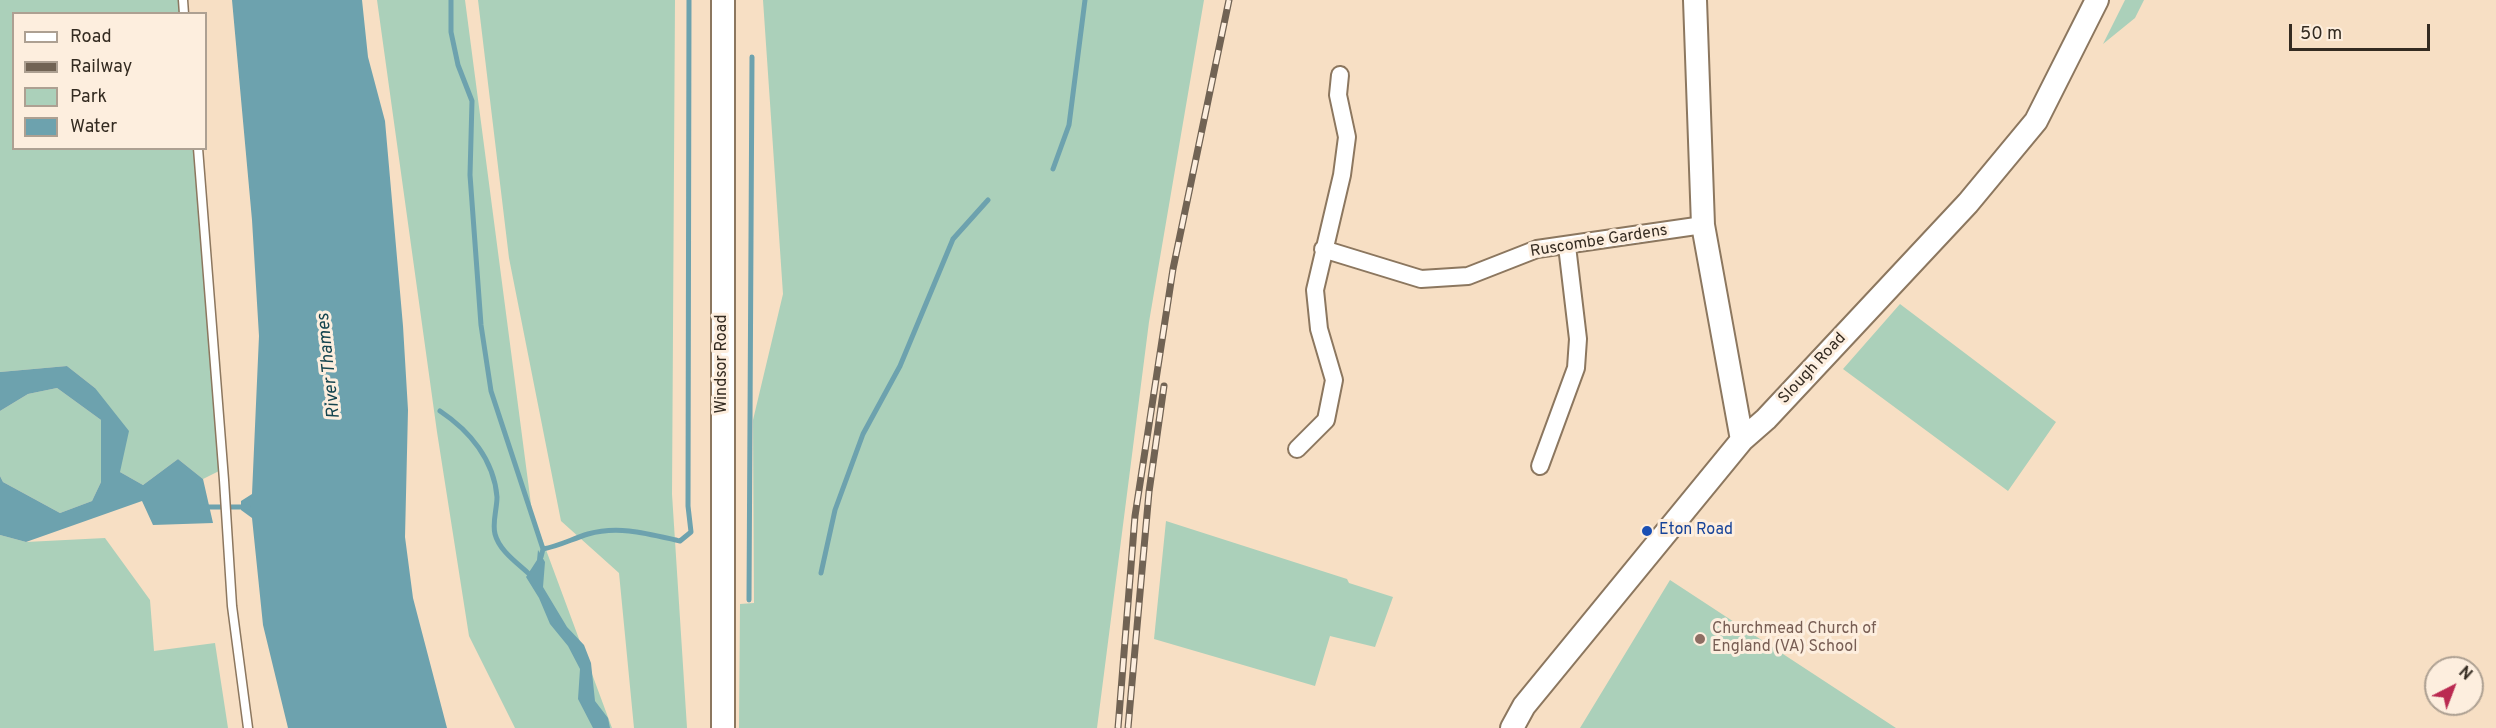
<!DOCTYPE html>
<html>
<head>
<meta charset="utf-8">
<style>
  body { margin:0 }
  #map { position:relative; width:2496px; height:728px; overflow:hidden; background:#f7dfc4; font-family:Overpass,sans-serif }
  canvas { display:block }
  .legend { position:absolute; left:12px; top:12px; width:195px; height:138px; box-sizing:border-box; background:#fdeede; border:2px solid #ada092; margin:0; padding:8px 10px; list-style:none; font-size:18px; color:#342b21 }
  .legend li { display:flex; align-items:center; gap:12px; height:30px }
  .legend b { width:30px; border:2px solid #ada092 }
  .north { position:absolute; left:2424px; top:656px; width:60px; height:60px; box-sizing:border-box; background:#fdeede; border:2px solid #ada092; border-radius:50%; rotate:42deg; font-size:16px; font-weight:700; line-height:24px; text-align:center; color:#342b21 }
  .north::after { content:''; display:block; margin:auto; width:21px; height:27px; background:#ba2a51; clip-path:polygon(50% 0,100% 100%,50% 72%,0 100%) }
  .scale { position:absolute; left:2289px; top:24px; width:141px; height:27px; box-sizing:border-box; border:3px solid #342b21; border-top:0; padding-left:8px; font-size:18px; line-height:21px; white-space:nowrap; color:#342b21; -webkit-text-stroke:4px #fdeede; paint-order:stroke }
</style>
</head>
<body>
<div id="map">
<canvas width="2496" height="728"></canvas>
<ul class="legend">
<li><b style="height:8px;background:#fff"></b>Road</li>
<li><b style="height:8px;background:#716354"></b>Railway</li>
<li><b style="height:16px;background:#abd0ba"></b>Park</li>
<li><b style="height:16px;background:#6da2ae"></b>Water</li>
</ul>
<div class="north">N</div>
<div class="scale">50 m</div>
</div>
<script>
const ctx = document.querySelector('canvas').getContext('2d');
ctx.lineJoin = 'round';
function fillPath(path, color) { ctx.fillStyle = color; ctx.fill(path, 'evenodd'); }
function trace(path, color, width, dash) { ctx.strokeStyle = color; ctx.lineWidth = width; ctx.lineCap = dash ? 'butt' : 'round'; ctx.setLineDash(dash || []); ctx.stroke(path); }
function write(font, color, halo, rows, align = 'center') {
  ctx.font = font + ' Overpass,sans-serif'; ctx.lineWidth = 6; ctx.setLineDash([]); ctx.textBaseline = 'middle'; ctx.strokeStyle = halo; ctx.fillStyle = color; for (const [text, x, y, turn = 0] of rows) {
    ctx.save(); ctx.translate(x, y); ctx.rotate((+turn || 0) * Math.PI / 180); ctx.textAlign = isNaN(turn) ? turn : align; if (halo) ctx.strokeText(text, 0, 0); ctx.fillText(text, 0, 0); ctx.restore();
  }
}
const green = new Path2D(`
  M0,0h183l1,13 -170,1v134l182,1 25,321 -18,9 -25,-20 -35,26 -23,-13 -25,-84 -28,-22 -67,6z
  M377,0h88l67,512 80,216h-97l-46,-92 -32,-204z
  M478,0h197l-3,494 15,234h-53l-15,-155 -58,-52 -52,-263z
  M763,0h441l-55,322 -52,406h-358l1,-124 14,-1 -1,-183 30,-126z
  M2125,0h19l-9,18 -32,26z
  M1900,304l156,118 -48,69 -165,-122z
  M57,388l44,32v62l-9,19 -32,12 -57,-31 -3,-6v-65l28,-17z
  M1166,521l181,58 2,4 44,14 -18,50 -45,-11 -15,50 -161,-47z
  M0,535l26,7 79,-4 45,62 4,51 61,-8 13,85h-228z
  M1670,580l226,148h-316z`);
const water = new Path2D(`
  M232,0h130l6,57 17,64 18,205 5,84 -3,127 8,61 34,130h-159l-25,-103 -11,-107 -11,-8v-9l11,-7 7,-158 -7,-116z
  M67,366l28,22 34,43 -9,41 23,13 35,-26 25,20 10,44 -60,2 -11,-24 -116,41 -26,-7v-59l3,6 57,31 32,-12 9,-19v-62l-44,-32 -29,6 -28,17v-39z
  M538,550l7,12 -2,25 24,40 17,18 7,18 4,38 13,17 2,10h-17l-15,-29 2,-30 -12,-23 -18,-22 -11,-26 -13,-21 11,-17z`);
const stream = new Path2D(`
  M451,0v32l7,33 14,36 -2,74 11,150 10,66 52,158 -2,8
  M1053,169l16,-44 16,-125
  M440,411c30,20 54,49 57,86 0,12 -5,26 -2,37 4,16 21,28 33,39
  M203,507h45
  M543,549c16,-3 29,-10 45,-15 31,-9 61,0 92,7l11,-9 -3,-26 1,-506
  M821,573l14,-63 28,-76 37,-68 53,-127 35,-39
  M749,600l3,-543`);
const service = new Path2D(`
  M183,0l1,14
  M198,148l26,332 8,126 16,122`);
const minor = new Path2D(`
  M1323,249l98,30 47,-3 69,-27 166,-24
  M1297,449l29,-29 8,-40 -15,-51 -4,-39 27,-115 5,-38 -9,-42 2,-20
  M1540,466l36,-98 2,-29 -11,-93`);
const secondary = new Path2D(`
  M723,0v728
  M1695,0l8,225 39,215
  M1512,728l12,-22 218,-266 24,-21 202,-216 68,-82 61,-121`);
const rail = new Path2D(`
  M1118,728l17,-212 38,-247 56,-269
  M1128,728l21,-236 15,-106`);
const markers = [
  [1647,531,6,"#1a4fb4"],
  [1700,639,6,"#8d6e63"]
];
const streetNames = [
  ["Ruscombe Gardens",1599,242,-9],
  ["Windsor Road",723,364,-90],
  ["Slough Road",1813,369,-47]
];
const transitNames = [
  ["Eton Road",1659,531]
];
const educationNames = [
  ["Churchmead Church of",1712,630],
  ["England (VA) School",1712,648]
];
const waterNames = [
  ["River Thames",330,366,-96]
];
fillPath(green, '#abd0ba');
fillPath(water, '#6da2ae');
trace(stream, '#6da2ae', 5);
trace(service, '#8c775f', 11);
trace(minor, '#8c775f', 20);
trace(secondary, '#8c775f', 26);
trace(service, '#fff', 8);
trace(minor, '#fff', 16);
trace(secondary, '#fff', 22);
trace(rail, '#716354', 7);
trace(rail, '#fdeede', 4.5, [14]);
for (const [x, y, r, color] of markers) { const dot = new Path2D(); dot.arc(x, y, r, 0, 2 * Math.PI); ctx.fillStyle = color; ctx.fill(dot); trace(dot, '#fdeede', 2); }
write('16px', '#342b21', '#fdeede', streetNames);
write('16px', '#164399', '#fdeede', transitNames, 'left');
write('16px', '#785e54', '#fdeede', educationNames, 'left');
write('italic 18px', '#14444e', '#fdeede', waterNames);
</script>
</body>
</html>
